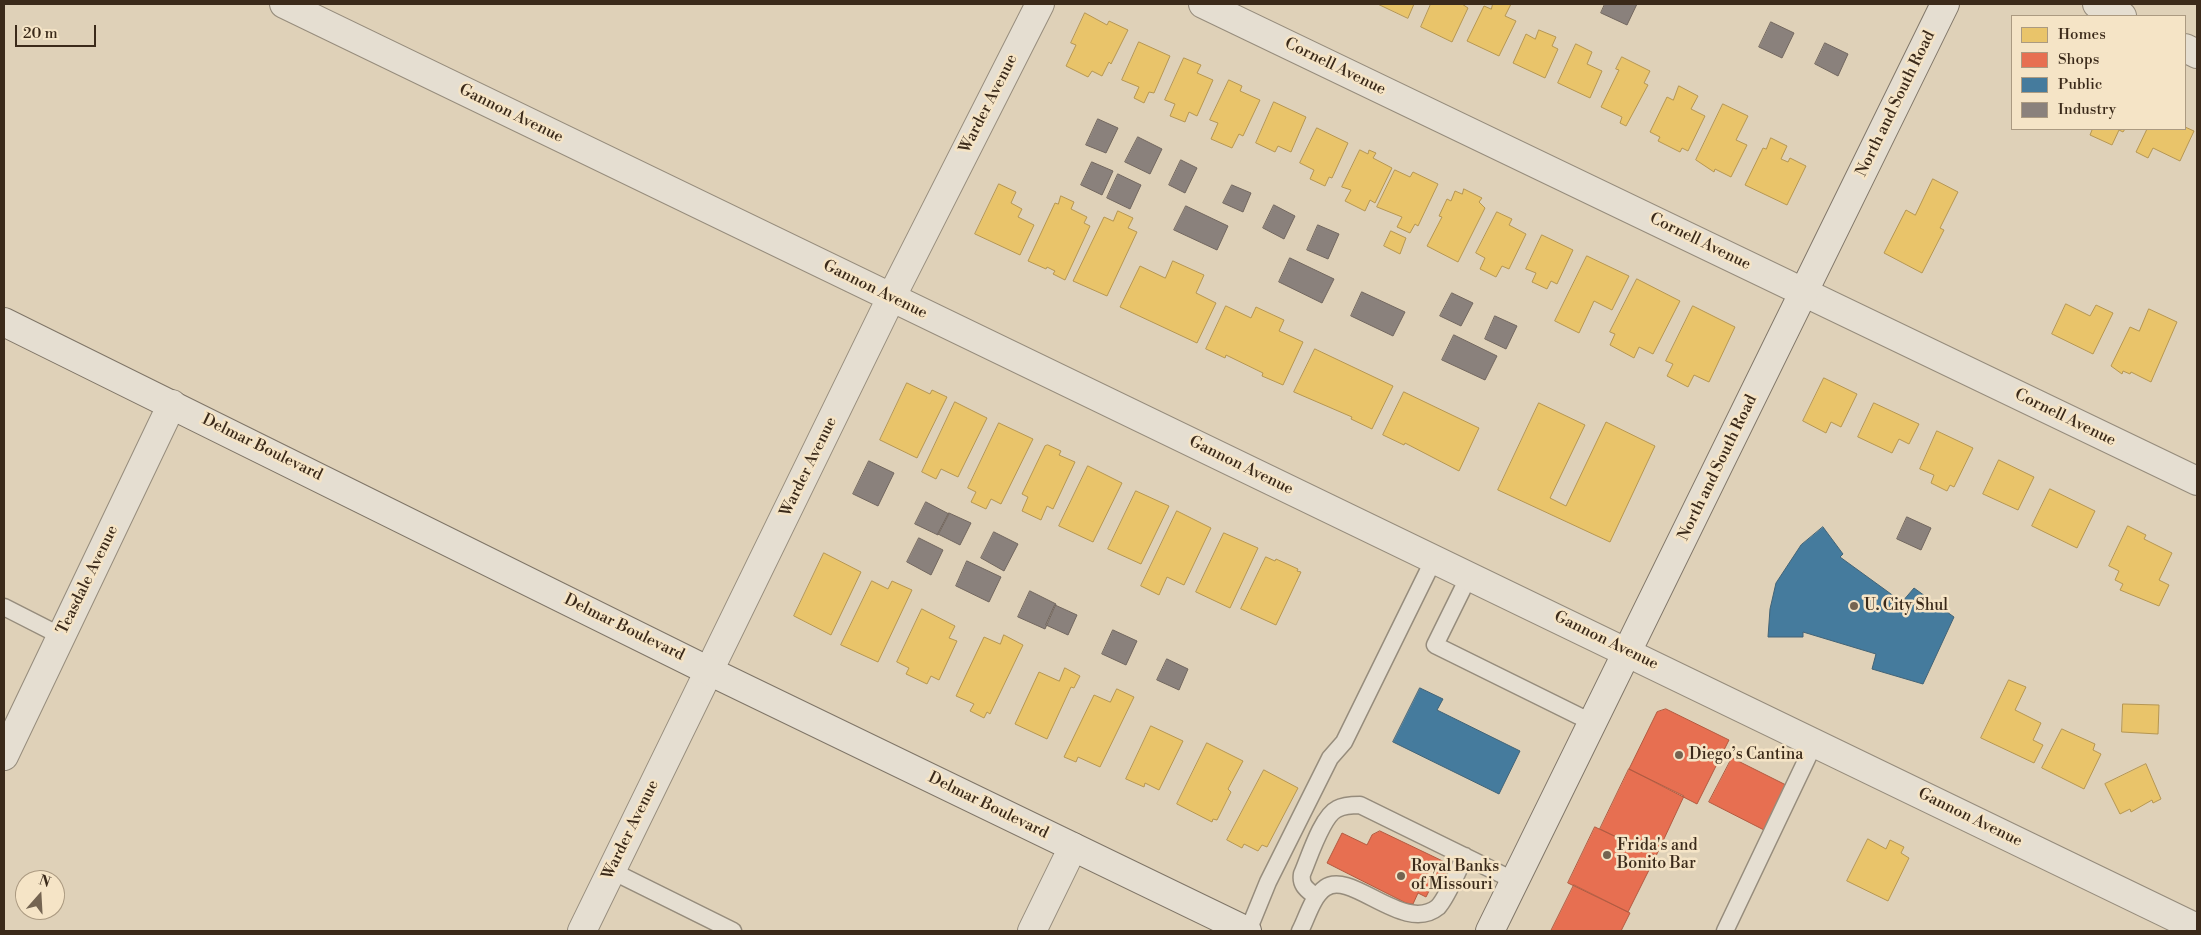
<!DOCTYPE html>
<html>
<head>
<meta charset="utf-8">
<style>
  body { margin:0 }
  #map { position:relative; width:2201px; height:935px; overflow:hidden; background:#dfd1b8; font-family:"Libre Bodoni",serif }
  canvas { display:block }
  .frame { position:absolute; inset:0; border:5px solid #3b2a1a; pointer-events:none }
  .legend { position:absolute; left:2011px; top:15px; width:175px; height:115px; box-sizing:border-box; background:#f5e4c6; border:1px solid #ab9a81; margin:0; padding:6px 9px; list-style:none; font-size:15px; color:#3b2a1a }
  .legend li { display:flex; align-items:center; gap:10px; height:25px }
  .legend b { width:25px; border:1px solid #ab9a81 }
  .north { position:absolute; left:15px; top:870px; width:50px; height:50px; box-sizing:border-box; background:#f5e4c6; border:1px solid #ab9a81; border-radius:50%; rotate:19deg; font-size:14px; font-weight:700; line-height:20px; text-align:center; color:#3b2a1a }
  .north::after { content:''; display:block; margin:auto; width:18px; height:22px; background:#746451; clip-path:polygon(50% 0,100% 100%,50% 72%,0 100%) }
  .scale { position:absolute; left:15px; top:25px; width:81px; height:22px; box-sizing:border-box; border:2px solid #3b2a1a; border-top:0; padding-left:6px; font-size:15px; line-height:18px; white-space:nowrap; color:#3b2a1a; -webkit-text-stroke:4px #f5e4c6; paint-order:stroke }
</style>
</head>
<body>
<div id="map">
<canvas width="2201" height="935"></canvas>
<div class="frame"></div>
<ul class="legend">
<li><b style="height:14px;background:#e9c46a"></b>Homes</li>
<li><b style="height:14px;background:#e76f51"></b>Shops</li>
<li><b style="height:14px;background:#457b9d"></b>Public</li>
<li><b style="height:14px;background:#8a817c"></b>Industry</li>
</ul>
<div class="north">N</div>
<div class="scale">20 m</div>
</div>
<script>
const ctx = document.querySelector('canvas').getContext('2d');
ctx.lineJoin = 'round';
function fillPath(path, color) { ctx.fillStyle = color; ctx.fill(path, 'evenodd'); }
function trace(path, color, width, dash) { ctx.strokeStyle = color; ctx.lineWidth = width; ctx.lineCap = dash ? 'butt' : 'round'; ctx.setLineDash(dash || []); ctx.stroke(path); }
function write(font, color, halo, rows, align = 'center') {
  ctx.font = font + ' "Libre Bodoni",serif'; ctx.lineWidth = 5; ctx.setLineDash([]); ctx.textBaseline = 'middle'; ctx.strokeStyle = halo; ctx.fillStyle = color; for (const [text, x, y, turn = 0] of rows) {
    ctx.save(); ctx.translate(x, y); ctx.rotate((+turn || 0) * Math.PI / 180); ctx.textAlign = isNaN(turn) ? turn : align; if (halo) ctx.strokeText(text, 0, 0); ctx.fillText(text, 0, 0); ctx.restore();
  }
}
const homes = new Path2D(`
  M1378,4h36l-6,14z
  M1431,4h31l6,4 -16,34 -31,-15z
  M1493,4h18l-6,12 11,5 -17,35 -32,-15 17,-35 7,3z
  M1085,13l22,12 2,-4 19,9 -17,34 -2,-2 -7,14 -10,-5 -4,6 -22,-11 10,-21 -5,-2z
  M1539,30l17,7 -4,9 6,3 -13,29 -32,-15 13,-29 9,5z
  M1139,42l31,14 -16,37 -5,-1 -5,11 -10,-5 5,-11 -17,-7z
  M1576,44l16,8 -5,12 15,7 -12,27 -32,-15z
  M1622,57l28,14 -6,12 4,2 -22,41 -6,-3 2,-6 -21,-10 18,-37 -3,-1z
  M1184,58l17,7 -4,8 16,7 -16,36 -8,-4 -4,10 -15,-6 5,-12 -10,-4z
  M1229,80l13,6 -2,5 20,9 -17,36 -4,-2 -7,14 -21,-9 7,-16 -8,-3z
  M1679,86l19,10 -7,13 14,7 -17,35 -6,-3 -2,4 -22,-11 2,-4 -10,-5 17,-35 6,3z
  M1274,102l32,15 -15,35 -13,-6 -3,6 -19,-9z
  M1723,104l25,12 -12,24 11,5 -16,32 -16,-8 -1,3 -18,-12z
  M2185,127l9,4 -14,30 -27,-13 -5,10 -12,-6 11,-23h38z
  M1317,128l31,15 -16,35 -3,-1 -4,9 -15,-7 4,-9 -14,-7z
  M2089,129h36l-2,3 -4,-2 -7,15 -22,-10 2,-5z
  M1771,138l16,8 -6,13 7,3 2,-4 16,8 -19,39 -42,-20 18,-37 3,1z
  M1360,150l8,4 1,-4 7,3 -3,5 19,10 -17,35 -5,-3 -5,11 -20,-10 6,-11 -9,-3z
  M1395,170l15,7 3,-5 25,12 -20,42 -3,-2 -5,9 -13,-6 5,-10 -25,-10z
  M1933,179l25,13 -18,36 4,2 -22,43 -38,-20 22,-43 9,5z
  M999,184l17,8 -5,11 11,6 -4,8 16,8 -14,30 -45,-21z
  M1464,189l18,9 -3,4 6,6 -27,54 -31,-16 15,-29 -3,-1 8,-17 4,2 4,-10 7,3z
  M1061,196l13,6 -3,7 16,8 -3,6 6,3 -25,54 -12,-6 2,-3 -8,-4 -1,2 -18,-8 27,-58 3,1z
  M1118,211l15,7 -5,10 9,4 -30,64 -34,-15 31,-64 9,4z
  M1497,212l15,7 -3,6 17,9 -17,35 -7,-3 -6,11 -16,-8 5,-11 -9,-5z
  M1391,231l15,7 -6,16 -16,-8z
  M1542,235l31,15 -16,34 -6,-3 -4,8 -15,-7 4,-9 -10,-4z
  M1587,256l42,20 -17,34 -18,-9 -15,32 -24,-12z
  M1173,261l31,14 -8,18 20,10 -19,40 -77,-36 20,-41 25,12z
  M1637,279l43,22 -27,53 -14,-7 -5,11 -24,-13 5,-11 -5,-2z
  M2066,304l24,12 6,-11 17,8 -20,41 -41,-20z
  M1226,306l25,12 5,-11 28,13 -5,11 24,11 -20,43 -21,-9 1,-3 -37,-18 -1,3 -19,-9z
  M1693,306l42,21 -26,55 -15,-7 -6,12 -21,-11 6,-12 -7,-3z
  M2149,309l28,13 -26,60 -20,-10 -1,2 -7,-3 -1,3 -11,-8 19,-39 9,4z
  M1315,349l78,37 -21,43 -21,-10 1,-2 -58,-25z
  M1824,378l33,16 -16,33 -10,-5 -5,11 -23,-12z
  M907,383l23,11 2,-4 15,7 -30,61 -37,-18z
  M1404,392l75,36 -20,43 -54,-28 -1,2 -21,-10z
  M955,402l32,16 -29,59 -17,-8 -5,10 -14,-7z
  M1539,403l46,22 -35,73 16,8 40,-84 49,24 -45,96 -112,-52z
  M1874,403l45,21 -10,20 -10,-5 -7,14 -34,-16z
  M999,423l34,16 -32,65 -10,-5 -5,10 -15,-7 5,-10 -8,-4z
  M1937,431l36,17 -19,39 -4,-2 -3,6 -16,-8 3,-8 -14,-6z
  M1048,445l13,6 -2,4 16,7 -22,47 -6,-3 -6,14 -19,-9 6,-14 -6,-3 23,-48z
  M1999,460l35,17 -16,33 -35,-16z
  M1088,466l34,17 -29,59 -34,-16z
  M2050,489l45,22 -18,37 -45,-22z
  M1136,491l33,15 -28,58 -33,-15z
  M1177,511l34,17 -27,57 -17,-8 -8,18 -18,-9z
  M2128,526l18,9 -2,4 28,14 -13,27 10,5 -10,21 -39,-16 3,-6 -8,-4 4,-9 -10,-5z
  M1224,533l34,15 -28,60 -34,-16z
  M824,553l37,19 -30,63 -37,-19z
  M1266,557l9,4 1,-2 22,10 -1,2 4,1 -25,53 -35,-16z
  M872,581l16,8 4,-8 20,9 -34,72 -37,-17z
  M922,609l33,17 -6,12 8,3 -18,39 -8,-4 -4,8 -21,-10 3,-6 -12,-6z
  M1004,635l19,10 -33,69 -3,-2 -3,6 -14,-7 4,-7 -18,-8 28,-59 16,7z
  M1065,668l15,8 -6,12 -3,-1 -24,52 -32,-15 24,-52 20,9z
  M2009,680l17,7 -11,23 26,13 -8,17 10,5 -9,18 -53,-25z
  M1117,689l17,8 -34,70 -22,-10 -2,5 -12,-5 30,-62 16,7z
  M2123,704l36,1 -1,29 -36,-2z
  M1151,726l32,15 -24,49 -14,-7 -1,4 -18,-8z
  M2062,729l33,15 -2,6 8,4 -17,35 -42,-21z
  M1207,743l36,18 -15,28 3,3 -14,28 -4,-1 -1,3 -35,-18z
  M2146,764l15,35 -8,4 -1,-3 -21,12 -1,-3 -10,5 -15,-30z
  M1264,770l34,18 -31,59 -5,-2 -4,6 -14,-7 -2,4 -15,-8z
  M1868,839l18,10 4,-9 14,7 -3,6 8,5 -21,43 -41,-20z`);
const shops = new Path2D(`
  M1666,709l63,31 -32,64 -68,-35 28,-57z
  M1732,758l54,27 -22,45 -55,-28z
  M1629,769l55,27 -28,60 -56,-27z
  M1595,827l61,29 -28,56 -60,-29z
  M1380,831l71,34 -12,25 -8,-3 -5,10 -8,-4 -5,11 -7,-1 -79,-40 15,-30 25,12 5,-10z
  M1574,885l56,28 -9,18h-70z`);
const public = new Path2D(`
  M1823,527l20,27 -3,3 62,45 12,-14 40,29 -31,67 -51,-15 4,-15 -73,-22v5h-35l2,-28 6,-26 25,-38z
  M1420,688l23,11 -6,11 83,41 -21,43 -106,-52z`);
const industry = new Path2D(`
  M1605,4h32l-10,21 -26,-12z
  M1771,22l23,11 -12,25 -23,-11z
  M1825,43l23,11 -10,22 -23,-12z
  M1098,119l20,9 -12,25 -20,-8z
  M1138,137l24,12 -12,25 -25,-12z
  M1181,160l16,8 -12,25 -16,-8z
  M1092,162l21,9 -11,24 -21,-10z
  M1118,174l23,11 -11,24 -23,-11z
  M1232,185l19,8 -8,19 -20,-9z
  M1274,205l21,11 -11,23 -21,-11z
  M1186,206l42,20 -11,24 -43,-20z
  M1318,225l21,9 -11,25 -21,-9z
  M1290,258l44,21 -12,24 -43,-21z
  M1362,292l43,20 -12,24 -42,-20z
  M1452,293l21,10 -12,23 -21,-10z
  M1495,316l22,10 -11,23 -21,-10z
  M1454,335l43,21 -12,24 -43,-20z
  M869,461l25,12 -16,33 -25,-12z
  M926,502l23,12 -11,21 -23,-11z
  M949,513l22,10 -11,22 -22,-11z
  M1907,517l24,11 -10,22 -24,-11z
  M994,532l24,12 -14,27 -23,-13z
  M919,538l24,12 -12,25 -24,-13z
  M967,561l34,16 -12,25 -33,-16z
  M1030,591l26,13 -11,25 -27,-12z
  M1055,605l22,10 -9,20 -22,-10z
  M1113,630l24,11 -11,24 -24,-11z
  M1167,659l21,10 -9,21 -22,-10z`);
const lane = new Path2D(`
  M1469,576l-34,69 158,78
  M4,607l57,29
  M612,871l121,60
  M1316,897c-8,-7 -16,-11 -14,-23 7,-16 20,-58 35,-65 7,-4 16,-4 23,-4l155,76
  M1248,931l20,-49 62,-124 14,-16 90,-183
  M1300,931c7,-13 12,-34 25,-43 26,-19 79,47 113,19 10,-11 20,-37 27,-51
  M1725,931l90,-189`);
const street = new Path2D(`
  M284,4l1913,924
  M1203,4l994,477
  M2097,4l25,12
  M2185,48l12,6
  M4,756l168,-352
  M582,931l309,-633 149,-294
  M1032,931l41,-84`);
const secondary = new Path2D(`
  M4,322l705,349 538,260
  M1490,931l455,-927`);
const markers = [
  [1854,606,5,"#746451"],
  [1679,755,5,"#746451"],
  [1607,855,5,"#746451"],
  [1401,876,5,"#746451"]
];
const streetNames = [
  ["Cornell Avenue",1335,67,26],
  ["Warder Avenue",989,104,-63],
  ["North and South Road",1896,104,-64],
  ["Gannon Avenue",511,114,26],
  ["Cornell Avenue",1700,242,26],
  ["Gannon Avenue",875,290,26],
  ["Cornell Avenue",2065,418,26],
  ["Delmar Boulevard",262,448,26],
  ["Gannon Avenue",1241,466,26],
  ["Warder Avenue",809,467,-64],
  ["North and South Road",1718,468,-64],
  ["Teasdale Avenue",88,580,-64],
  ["Delmar Boulevard",624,628,26],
  ["Gannon Avenue",1606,641,26],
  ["Delmar Boulevard",988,806,26],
  ["Gannon Avenue",1970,818,26],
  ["Warder Avenue",631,830,-64]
];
const poiNames = [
  ["U. City Shul",1864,606],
  ["Diego’s Cantina",1689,755],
  ["Frida's and",1617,846],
  ["Bonito Bar",1617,864],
  ["Royal Banks",1411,867],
  ["of Missouri",1411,885]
];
fillPath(homes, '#e9c46a');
trace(homes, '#b59652', 1);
fillPath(shops, '#e76f51');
trace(shops, '#b35a40', 1);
fillPath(public, '#457b9d');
trace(public, '#426376', 1);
fillPath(industry, '#8a817c');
trace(industry, '#72675f', 1);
trace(lane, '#968c7c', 19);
trace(street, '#968c7c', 30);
trace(secondary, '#7f7567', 30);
trace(lane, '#e5ded1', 16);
trace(street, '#e5ded1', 28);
trace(secondary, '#e5ded1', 28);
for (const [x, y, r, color] of markers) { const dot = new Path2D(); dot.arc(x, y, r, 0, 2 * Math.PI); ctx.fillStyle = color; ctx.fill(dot); trace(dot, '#f5e4c6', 2); }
write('16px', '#3b2a1a', '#f5e4c6', streetNames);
write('16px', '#3b2a1a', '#f5e4c6', poiNames, 'left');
</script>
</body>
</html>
